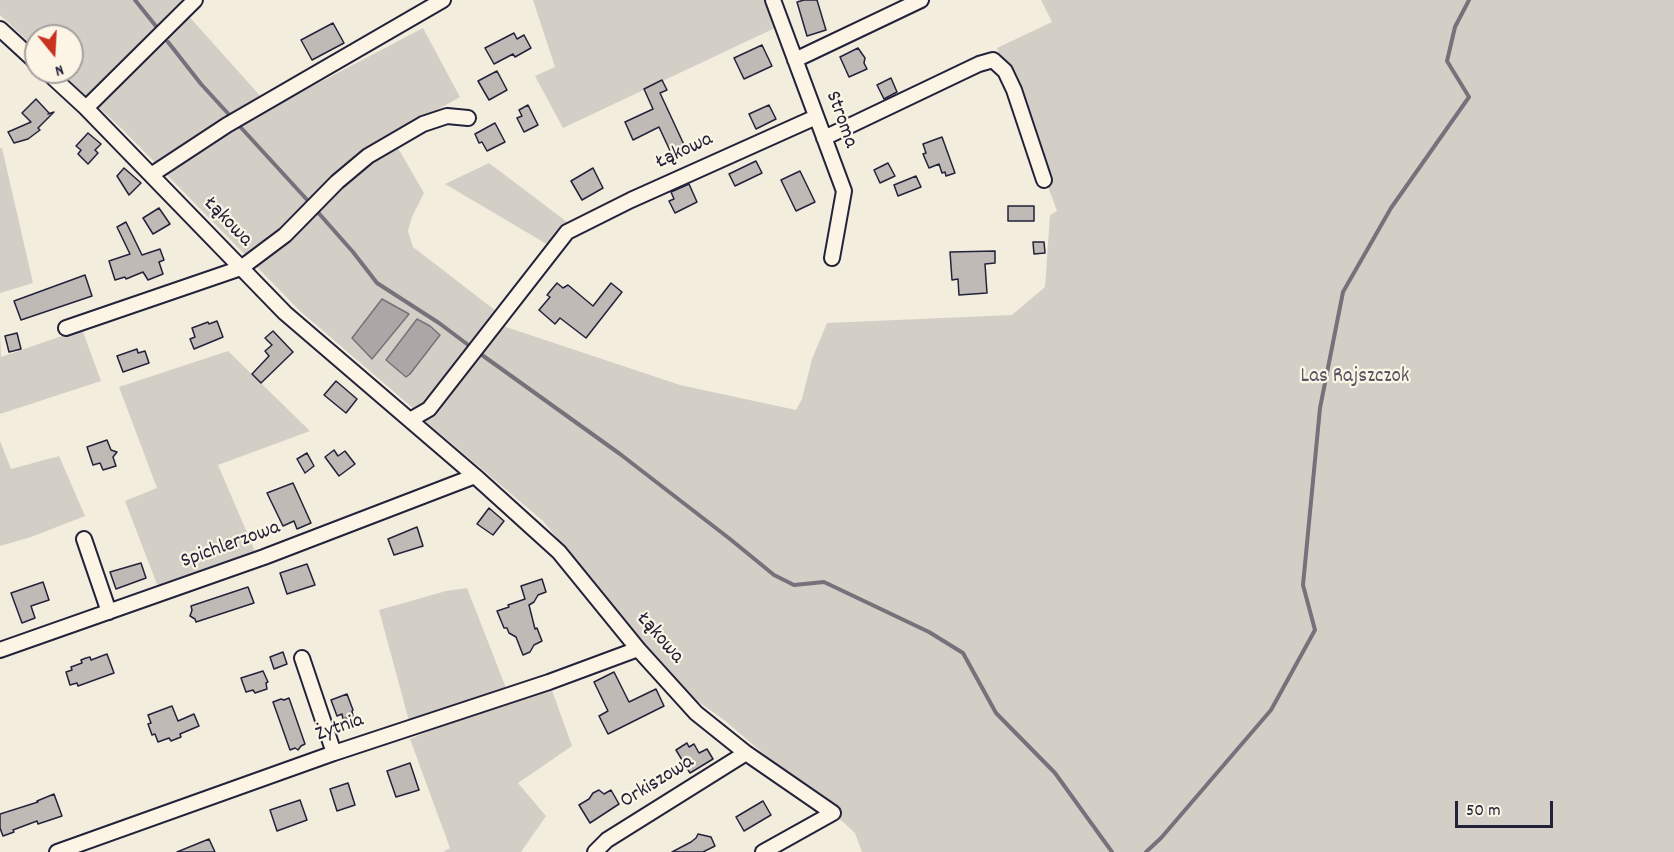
<!DOCTYPE html>
<html>
<head>
<meta charset="utf-8">
<style>
  body { margin:0 }
  #map { position:relative; width:1674px; height:852px; overflow:hidden; background:#f3edde; font-family:Dekko,sans-serif }
  canvas { display:block }
  .north { position:absolute; left:24px; top:24px; width:60px; height:60px; box-sizing:border-box; background:#fcf5e5; border:2px solid #a5a1a1; border-radius:50%; rotate:162deg; font-size:16px; font-weight:700; line-height:24px; text-align:center; color:#22223b }
  .north::after { content:''; display:block; margin:auto; width:21px; height:27px; background:#c8321e; clip-path:polygon(50% 0,100% 100%,50% 72%,0 100%) }
  .scale { position:absolute; left:1455px; top:801px; width:98px; height:27px; box-sizing:border-box; border:3px solid #22223b; border-top:0; padding-left:8px; font-size:18px; line-height:21px; white-space:nowrap; color:#22223b; -webkit-text-stroke:4px #fcf5e5; paint-order:stroke }
</style>
</head>
<body>
<div id="map">
<canvas width="1674" height="852"></canvas>
<div class="north">N</div>
<div class="scale">50 m</div>
</div>
<script>
const ctx = document.querySelector('canvas').getContext('2d');
ctx.lineJoin = 'round';
function fillPath(path, color) { ctx.fillStyle = color; ctx.fill(path, 'evenodd'); }
function trace(path, color, width, dash) { ctx.strokeStyle = color; ctx.lineWidth = width; ctx.lineCap = dash ? 'butt' : 'round'; ctx.setLineDash(dash || []); ctx.stroke(path); }
function write(font, color, halo, rows, align = 'center') {
  ctx.font = font + ' Dekko,sans-serif'; ctx.lineWidth = 4.5; ctx.setLineDash([]); ctx.textBaseline = 'middle'; ctx.strokeStyle = halo; ctx.fillStyle = color; for (const [text, x, y, turn = 0] of rows) {
    ctx.save(); ctx.translate(x, y); ctx.rotate((+turn || 0) * Math.PI / 180); ctx.textAlign = isNaN(turn) ? turn : align; if (halo) ctx.strokeText(text, 0, 0); ctx.fillText(text, 0, 0); ctx.restore();
  }
}
const green = new Path2D(`
  M0,0h185l-98,97 -27,-25h12v-36h-36v13l-36,-34z
  M533,0h232l10,28 -212,100 -28,-52 20,-9z
  M1041,0h633v852h-812l-7,-19 -22,-20 -109,-93 -35,-25 -65,-75 -81,-99 -118,-100 17,-18 61,-77 177,59 116,25 6,-11 10,-40 15,-36 185,-8 33,-28 5,-72 7,-4 -60,-163 55,-26z
  M186,13l85,95 152,-80 37,69 -69,39 33,57 -12,24 -4,14 5,16 87,67 -75,98 -10,-2 -115,-99 -177,-181 -27,-25z
  M0,148h2l31,135 -33,10z
  M489,163l82,62 -21,21 -105,-62z
  M82,329l19,52 -101,33v-82l1,25z
  M228,351l82,80 -92,34 39,91 -99,31 -33,-86 32,-13 -38,-101z
  M0,441l11,28 48,-13 26,60 -54,21 -31,9z
  M467,588l39,100 -97,33 -30,-111 67,-19z
  M549,682l23,64 -54,37 28,33 -25,36h-78l7,-4 -40,-109z`);
const water = new Path2D(`
  M382,299l27,15 -37,45 -20,-21z
  M417,319l13,7 10,9 -30,39 -4,3 -20,-17z`);
const stream = new Path2D(`
  M135,0l20,25
  M168,42l33,42 109,119
  M315,209l38,43 24,31 62,40 28,21
  M482,355l138,99 110,85 44,36 20,10 30,-3 105,50 34,21 33,60 59,60 57,79
  M1146,852l15,-14 110,-128 44,-80 -12,-45 17,-177 23,-116 48,-84 78,-111 -22,-36 8,-34 14,-27`);
const building = new Path2D(`
  M804,0h13l9,30 -19,6 -10,-34z
  M333,23l11,20 -32,17 -11,-20z
  M514,33l3,6 7,-4 7,13 -16,9 -2,-3 -19,10 -9,-16z
  M762,45l10,21 -28,13 -10,-21z
  M858,48l7,10 -1,5 3,6 -18,8 -9,-20z
  M497,71l10,19 -18,10 -11,-19z
  M891,78l6,14 -13,7 -7,-14z
  M662,80l5,10 -7,3 26,56 -14,6 -13,-28 -26,13 -8,-18 28,-13 -9,-20z
  M36,99l13,14 -1,1 6,-2 -16,16 2,2 -12,9 -14,4 -6,-11 23,-10 -9,-9z
  M528,105l10,20 -14,7 -7,-14 5,-2 -3,-6z
  M769,105l7,14 -20,10 -7,-15z
  M495,123l10,19 -18,9 -5,-9 -3,1 -4,-9z
  M88,133l13,11 -6,6 3,3 -10,11 -10,-10 3,-4 -5,-4z
  M942,137l13,36 -9,3 -1,-4 -3,1 -3,-9 -10,4 -6,-14 3,-1 -3,-9z
  M756,161l6,12 -27,13 -6,-12z
  M888,163l7,13 -15,7 -6,-13z
  M124,168l17,15 -12,12 -12,-19z
  M593,168l10,20 -21,12 -11,-19z
  M800,171l15,31 -19,9 -15,-31z
  M916,176l5,11 -23,9 -4,-11z
  M689,184l8,18 -22,11 -6,-12 5,-2 -3,-7z
  M1008,206h26v15h-26z
  M159,208l11,16 -17,10 -10,-16z
  M126,222l16,33 18,-6 4,11 -5,2 4,12 -15,6 -5,-8 -17,7 -1,-2 -10,3 -6,-19 21,-7 -13,-27z
  M1033,242h11l1,11 -11,1z
  M995,251v12l-10,1 2,29 -28,2 -1,-16 -6,1 -2,-28z
  M85,275l7,21 -71,24 -7,-19z
  M557,283l6,5 5,-3 25,21 18,-23 11,9 -36,46 -26,-20 -5,6 -16,-14 11,-13 -3,-2z
  M217,321l6,16 -29,12 -4,-10 5,-2 -3,-9 16,-6 1,2z
  M273,331l20,21 -32,31 -9,-9 17,-18 -4,-5 7,-6 -7,-7z
  M17,333l4,16 -12,3 -4,-16z
  M137,349l1,4 7,-2 4,12 -26,9 -6,-16z
  M336,381l21,18 -11,14 -22,-18z
  M107,440l4,10 6,2 -4,5 3,9 -13,4 -3,-7 -7,2 -6,-18z
  M334,450l4,6 7,-5 10,13 -16,12 -14,-19z
  M307,453l7,13 -9,7 -8,-14z
  M293,483l18,40 -14,6 -3,-8 -11,5 -16,-33z
  M489,508l15,13 -11,14 -16,-11z
  M417,527l6,19 -29,9 -6,-16z
  M141,563l5,15 -30,11 -6,-17z
  M307,564l8,21 -28,9 -7,-21z
  M542,579l4,13 -8,3 -4,7 -5,3 6,24 2,-1 5,13 -8,4 -4,7 -7,3 -7,-18 -7,-4 -2,-5h-3l-7,-17 12,-4 -1,-2 17,-6 -4,-13z
  M43,582l6,18 -18,6 4,12 -13,5 -11,-30z
  M248,587l6,16 -58,19 -1,-3 -5,-3 2,-6 -1,-4z
  M283,652l4,12 -13,5 -4,-12z
  M107,654l7,19 -36,13 -1,-3 -7,2 -4,-13 6,-2 -1,-3 11,-4 -1,-3 5,-2 4,-1 1,3z
  M263,671l5,11 -2,1 1,6 -12,4 -2,-3 -7,2 -5,-14z
  M614,672l15,30 27,-13 8,17 -56,28 -9,-18 9,-5 -14,-29z
  M347,694l6,16 -1,1 1,5 -10,3 -1,-5 -5,2 -6,-16z
  M289,698l16,46 -4,2 -3,4 -3,-2 -5,2 -17,-48 8,-3 3,1z
  M172,706l6,15 16,-7 5,12 -19,8 1,3 -10,4 -2,-3 -11,4 -3,-8 -3,1 -4,-11 3,-1 -3,-8z
  M687,743l2,4 5,-3 5,9 8,-4 6,10 -23,14 -14,-23z
  M410,763l9,27 -23,7 -9,-26z
  M348,783l7,22 -18,6 -7,-22z
  M599,790l5,4 7,-4 8,14 -29,19 -11,-18 10,-6 4,-6z
  M54,794l8,22 -24,8 -1,-3 -24,9 1,2 -11,4 -3,-8v-14l38,-12 -1,-1z
  M300,800l7,20 -30,11 -7,-21z
  M763,801l8,14 -27,16 -8,-14z
  M698,834l13,3 4,9 -12,6h-31l19,-10 5,-4z
  M209,839l6,13h-38z`);
const minor = new Path2D(`
  M773,0l71,191 -12,67
  M0,29l36,33
  M795,60l126,-60
  M47,72l39,36 199,205 190,163 84,76 79,97 58,64 50,40 87,60 -70,39
  M86,108l109,-108
  M824,138l155,-74 14,-4 12,11 9,19 30,90
  M151,175l76,-50 216,-125
  M66,328l175,-60 44,-33 52,-53 31,-26 55,-32 24,-8 21,2
  M410,420l19,-11 138,-177 64,-32 185,-83
  M84,539l25,73
  M0,650l264,-93 211,-81
  M302,658l32,95
  M57,852l277,-99 215,-71 89,-33
  M595,852l12,-12 139,-87`);
const streetNames = [
  ["Stroma",840,120,70],
  ["Łąkowa",685,152,-25],
  ["Łąkowa",227,223,46],
  ["Spichlerzowa",231,546,-20],
  ["Łąkowa",659,639,49],
  ["Żytnia",340,729,-19],
  ["Orkiszowa",658,783,-32]
];
const parkNames = [
  ["Las Rajszczok",1355,378]
];
fillPath(green, '#d4cfc6');
fillPath(water, '#aca7a6');
trace(water, '#75727b', 1.5);
trace(stream, '#75727b', 4);
fillPath(building, '#bfbab6');
trace(building, '#22223b', 1.5);
trace(minor, '#22223b', 18);
trace(minor, '#fcf5e5', 14);
write('21px', '#22223b', '#fcf5e5', streetNames);
write('21px', '#575665', '#fcf5e5', parkNames);
</script>
</body>
</html>
